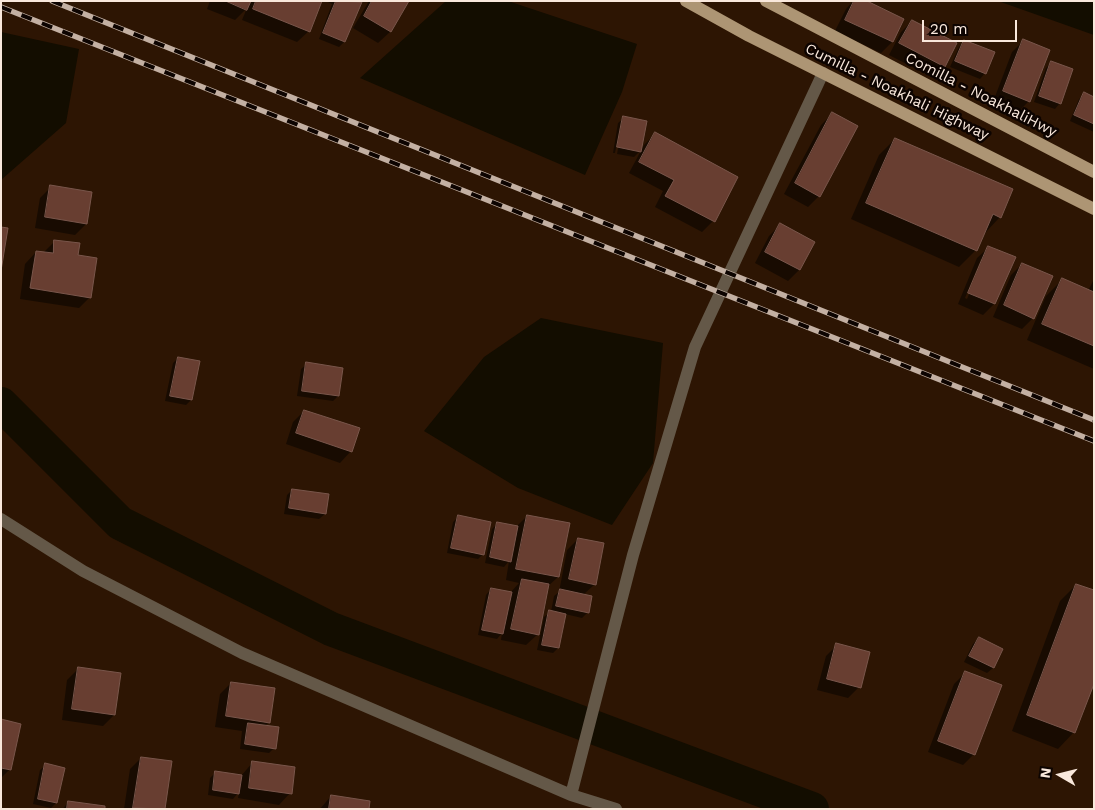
<!DOCTYPE html>
<html>
<head>
<meta charset="utf-8">
<style>
  body { margin:0 }
  #map { position:relative; width:1095px; height:810px; overflow:hidden; background:#2d1503; font-family:"Work Sans",sans-serif }
  canvas { display:block }
  .frame { position:absolute; inset:0; border:2px solid #f9e8dc; pointer-events:none }
  .north { position:absolute; left:1035px; top:750px; width:50px; height:50px; -webkit-text-stroke:4px #0d0401; paint-order:stroke; rotate:278deg; font-size:14px; font-weight:700; line-height:20px; text-align:center; color:#f9e8dc }
  .north::after { content:''; display:block; margin:auto; width:18px; height:22px; background:#f9e8dc; clip-path:polygon(50% 0,100% 100%,50% 72%,0 100%) }
  .scale { position:absolute; left:922px; top:20px; width:95px; height:22px; box-sizing:border-box; border:2px solid #f9e8dc; border-top:0; padding-left:6px; font-size:15px; line-height:18px; white-space:nowrap; color:#f9e8dc; -webkit-text-stroke:4px #0d0401; paint-order:stroke }
</style>
</head>
<body>
<div id="map">
<canvas width="1095" height="810"></canvas>
<div class="frame"></div>
<div class="north">N</div>
<div class="scale">20 m</div>
</div>
<script>
const ctx = document.querySelector('canvas').getContext('2d');
ctx.lineJoin = 'round';
function fillPath(path, color) { ctx.fillStyle = color; ctx.fill(path, 'evenodd'); }
function trace(path, color, width, dash) { ctx.strokeStyle = color; ctx.lineWidth = width; ctx.lineCap = dash ? 'butt' : 'round'; ctx.setLineDash(dash || []); ctx.stroke(path); }
function write(font, color, halo, rows, align = 'center') {
  ctx.font = font + ' "Work Sans",sans-serif'; ctx.lineWidth = 5; ctx.setLineDash([]); ctx.textBaseline = 'middle'; ctx.strokeStyle = halo; ctx.fillStyle = color; for (const [text, x, y, turn = 0] of rows) {
    ctx.save(); ctx.translate(x, y); ctx.rotate((+turn || 0) * Math.PI / 180); ctx.textAlign = isNaN(turn) ? turn : align; if (halo) ctx.strokeText(text, 0, 0); ctx.fillText(text, 0, 0); ctx.restore();
  }
}
const water = new Path2D(`
  M446,1h62l129,43 -15,48 -37,83 -225,-97z
  M998,1h96v34z
  M1,32l78,17 -13,74 -65,57z
  M541,318l122,25 -10,120 -41,62 -94,-37 -94,-57 60,-74z`);
const shadow = new Path2D(`
  M210,1h111l-12,30 -12,11 -55,-22 5,-12 -12,12 -28,-11z
  M326,1h38l-6,6 -14,35 -5,5 -20,-8 13,-35z
  M369,1h38l-17,31 -12,11 -25,-15z
  M853,1h12l38,19 -11,22 -11,11 -46,-22 11,-22z
  M912,21l32,45 -12,11 -43,-22 12,-23z
  M964,41l21,32 -5,6 -30,-12 9,-20z
  M1023,41l6,60 -11,11 -25,-10 19,-50z
  M1051,63l9,40 -5,6 -21,-7 12,-34z
  M1085,94l9,4v34l-24,-11 9,-22z
  M832,114l-13,82 -11,11 -24,-13 37,-69z
  M624,118l16,33 -6,6 -17,-3 6,-32h-2l-6,31h-2l5,-30z
  M655,134l81,44 -23,43 -11,11 -47,-25 8,-16 -34,-18 15,-28z
  M895,139l105,78 -16,17 -8,16 -17,17 -108,-48 28,-64z
  M51,187l35,37 -11,11 -40,-7 5,-30z
  M781,224l32,18 -14,28 -11,11 -33,-18 14,-27z
  M55,241l21,16 14,40 -11,11 -59,-9 5,-35 11,-12h8z
  M989,247l5,57 -11,11 -25,-11 19,-46zM981,259h3l-17,40 -2,-1z
  M1022,264l11,54 -11,11 -29,-12 18,-42z
  M1094,279v90l-67,-29 19,-44 16,-16 26,11z
  M178,358l13,42 -5,5 -21,-4 8,-38z
  M307,364l35,5 -4,27 -5,5 -36,-5 4,-27z
  M304,411l47,40 -11,12 -54,-19 7,-22z
  M292,490l33,24 -6,5 -35,-5 3,-19z
  M527,516l31,61 -12,11 -8,46 -12,11 -25,-5 1,-7 -5,6 -19,-4 8,-40 5,-6 19,4 9,-10 -13,-3 3,-19 -5,6 -19,-4 7,-34 5,-5 19,3z
  M458,517l25,37 -5,5 -31,-6 6,-31z
  M578,539l17,45 -12,11 5,17 -6,6 -17,-4 -7,34 -5,5 -16,-3 7,-33 7,-5 3,-16 5,-4 8,-42z
  M1076,585l-2,147 -16,17 -46,-18 48,-130z
  M979,638l23,12 -9,18 -6,5 -23,-11 9,-18z
  M837,645l22,42 -11,11 -31,-8 9,-34z
  M79,668l35,47 -11,11 -41,-6 5,-40z
  M965,673l9,81 -11,11 -35,-13 26,-68z
  M231,683l38,39 -5,5 10,21 -5,5 -29,-4 2,-18 -27,-4 5,-33z
  M1,721l9,48 -9,9z
  M141,758l23,51h-40l6,-40z
  M253,762l37,31 -11,12 -41,-7 1,-6 -6,7 -25,-4 2,-17 6,-6 25,4z
  M46,765l10,38 -5,5 -18,-4 7,-34z
  M331,796l37,13h-48z
  M68,802l36,7h-41z`);
const canal = new Path2D(`
  M1,404l119,119 211,106 481,180`);
const building = new Path2D(`
  M226,1h25l-4,9z
  M256,1h66l-12,31 -57,-23z
  M336,1l26,1 -17,40 -22,-9z
  M372,1h37l-18,31 -27,-16z
  M854,1h13l37,18 -11,23 -48,-22z
  M912,20l45,23 -12,24 -46,-24z
  M1023,39l27,11 -20,52 -27,-11z
  M964,40l31,12 -9,22 -31,-13z
  M1051,61l22,8 -12,35 -22,-8z
  M1084,92l10,5v27l-20,-9z
  M832,112l26,14 -38,71 -25,-14z
  M623,116l24,5 -6,31 -24,-5z
  M655,132l83,45 -23,45 -50,-26 9,-16 -35,-18z
  M895,138l118,51 -12,29 -8,-4 -16,37 -111,-48z
  M50,185l42,7 -5,32 -42,-7z
  M780,223l35,19 -15,28 -35,-18z
  M1,227l7,1 -7,43z
  M54,240l26,3 -2,12 19,3 -6,40 -61,-10 6,-37 17,2z
  M988,246l28,11 -21,47 -27,-11z
  M1022,263l31,13 -19,43 -30,-14z
  M1062,278l32,14v54l-52,-22z
  M178,357l22,4 -8,39 -22,-4z
  M306,362l37,6 -4,28 -37,-5z
  M304,410l56,18 -8,24 -56,-19z
  M292,489l37,5 -3,20 -37,-6z
  M458,515l33,7 -7,33 -33,-7z
  M527,515l43,8 -11,54 -43,-8z
  M497,522l21,4 -7,36 -21,-5z
  M578,538l26,5 -8,42 -27,-6z
  M522,579l27,5 -10,51 -28,-6z
  M1076,584l18,6v94l-19,49 -48,-18z
  M491,588l21,4 -9,42 -21,-4z
  M560,589l32,7 -3,17 -33,-7z
  M549,610l17,4 -7,34 -17,-3z
  M979,637l24,12 -9,19 -25,-12z
  M836,643l34,9 -9,36 -34,-9z
  M78,667l43,6 -6,42 -43,-6z
  M965,671l37,14 -27,70 -37,-14z
  M231,682l44,6 -5,35 -44,-7z
  M1,719l20,5 -10,46 -10,-2z
  M248,723l31,4 -3,22 -31,-5z
  M141,757l31,4 -7,48 -32,-1z
  M252,761l43,6 -3,27 -43,-6z
  M45,763l20,5 -8,35 -19,-4z
  M215,771l27,4 -3,19 -26,-4z
  M331,795l39,6 -1,8h-40z
  M68,801l37,5v3h-38z`);
const street = new Path2D(`
  M1,519l82,52 159,82 329,142 45,14
  M571,795l62,-240 62,-208 128,-274`);
const primary = new Path2D(`
  M686,1l63,35 345,173
  M766,1l328,171`);
const rail = new Path2D(`
  M52,1l1042,419
  M1,7l1093,434`);
const streetNames = [
  ["Cumilla - Noakhali Highway",897,92,26],
  ["Comilla - NoakhaliHwy",981,95,27]
];
fillPath(water, '#130d00');
fillPath(shadow, '#0007');
trace(canal, '#130d00', 34);
fillPath(building, '#683e31');
trace(building, '#79564b', 1);
trace(street, '#645848', 12);
trace(primary, '#ad9574', 12);
trace(rail, '#c3b0a3', 5.5);
trace(rail, '#0d0401', 4, [11]);
write('15px', '#f9e8dc', '#0d0401', streetNames);
</script>
</body>
</html>
